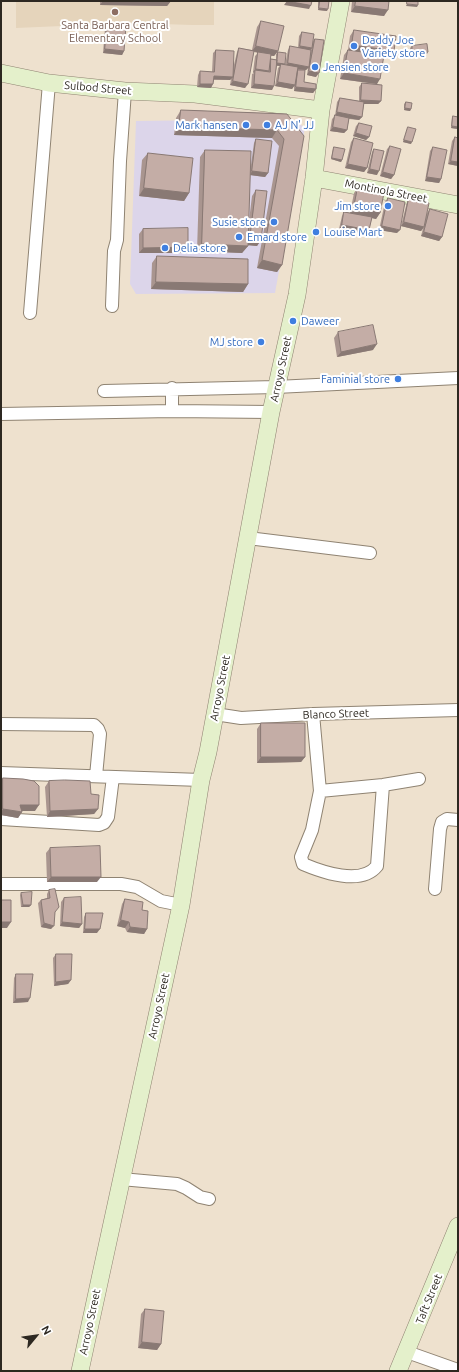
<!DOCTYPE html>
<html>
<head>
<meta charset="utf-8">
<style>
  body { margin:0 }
  #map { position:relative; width:459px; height:1372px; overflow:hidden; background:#eee1ce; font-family:Ubuntu,sans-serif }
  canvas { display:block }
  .frame { position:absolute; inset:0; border:2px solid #2d2821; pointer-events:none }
  .north { position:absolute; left:16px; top:1316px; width:40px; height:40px; -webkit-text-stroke:3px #fff; paint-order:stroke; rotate:61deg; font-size:11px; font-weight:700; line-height:16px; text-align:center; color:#2d2821 }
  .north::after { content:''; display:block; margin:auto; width:14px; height:18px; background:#2d2821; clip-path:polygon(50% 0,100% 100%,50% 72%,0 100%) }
</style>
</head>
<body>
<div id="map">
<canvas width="459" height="1372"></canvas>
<div class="frame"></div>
<div class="north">N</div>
</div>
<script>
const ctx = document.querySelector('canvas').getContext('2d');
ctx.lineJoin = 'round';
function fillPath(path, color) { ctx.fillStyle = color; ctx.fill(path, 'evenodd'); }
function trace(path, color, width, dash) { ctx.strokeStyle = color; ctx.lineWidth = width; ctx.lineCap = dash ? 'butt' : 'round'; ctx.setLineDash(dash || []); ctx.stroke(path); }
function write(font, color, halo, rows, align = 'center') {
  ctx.font = font + ' Ubuntu,sans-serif'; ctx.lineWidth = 4; ctx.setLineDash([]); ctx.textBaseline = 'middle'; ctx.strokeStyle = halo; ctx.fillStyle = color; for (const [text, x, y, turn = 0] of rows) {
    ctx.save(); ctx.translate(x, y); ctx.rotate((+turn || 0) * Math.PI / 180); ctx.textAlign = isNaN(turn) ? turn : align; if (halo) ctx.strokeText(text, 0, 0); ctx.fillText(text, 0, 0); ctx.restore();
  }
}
const commercial = new Path2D(`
  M288,119l17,8 -30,166 -139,1 -6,-10 6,-163z`);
const built = new Path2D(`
  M16,1h198v24h-22l-61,-2 -115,5z`);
const street = new Path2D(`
  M112,306l2,-55 3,-11 3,-79 5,-70
  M30,313l19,-230
  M104,391l172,-4 182,-9
  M172,411v-23
  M1,414l171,-3 99,1
  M248,538l122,15
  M215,714l26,4 72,-4 145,-4
  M313,714l7,77 -8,39 -11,27 2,7c19,8 58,22 74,2l6,-81
  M1,724l93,1 4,4 2,5 -4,42
  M1,773l200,7
  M320,791l63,-6 36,-6
  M1,819l98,6 5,-2 4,-6 5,-40
  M1,884h120l16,3 24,14 20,4
  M435,889l5,-60 2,-7 5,-3 11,1
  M121,1179l56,5 9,4 14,9 9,2
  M407,1352l51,18`);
const secondary = new Path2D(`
  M1,73l48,10 76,8 70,3 126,16
  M314,178l144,27
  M80,1371l101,-466 20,-125 7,-28 63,-340 26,-117 17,-117 7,-68 20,-109
  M398,1371l60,-145`);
const wall = new Path2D(`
  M100,1h71l-4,5 -67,-1z
  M319,1h1l7,10 -9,-1v-8z
  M352,1h37l-5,15 -33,-4z
  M261,21l17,30 -4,5h-3l-1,5 1,-2 5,1v-6l2,-2 6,13h1l3,-15 2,-4 8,2 1,-12 3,-4 11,9 2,-2 1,38 -9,-2 1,-7 -2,2h-1l-1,12 12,7 -3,4 -19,-2v-5l-2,3 -17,-3 3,-18 2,-2h-3l-5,24 -21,-2 1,-14 2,-1 -1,-1 2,-16 3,-3 -4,-1 -9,36 -15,-3 1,-6 -1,1h-16l-3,8 -14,-1 1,-12 2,-4 12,1 1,-19 3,-3 17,19 4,-17 2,-4 13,2 5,-23z
  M107,24l17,27 -2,4 -19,-2 2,-25z
  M354,30l40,21 -4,5h-6l-7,28 4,17 -3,3h-14l-2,13 -3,3 -10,-1 -2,11 -3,3 -14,-2 2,-12 3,-3 2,-14 3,-4 19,3v-14l3,-4 14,1 -36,-5 4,-24 4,-5 2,-14z
  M412,46l15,8 -16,2 -1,-8z
  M406,102l5,7 -1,2 -6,-1v-6z
  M181,110l106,4 -5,151 -5,7 -20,-4 22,-122 -7,-8 -98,-3 2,-17z
  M453,116l5,1v12l-7,-1 1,-10z
  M359,123l10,14 -3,3 -13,-4 3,-10z
  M408,127l3,17 -8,-2 4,-13z
  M455,137l3,1v28l-10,-2 4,-23z
  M354,138l13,30 -3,4 -19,-4 6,-26z
  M256,139l12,34 -3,4 -15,-2 -2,54 4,-33 4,-6 5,50 -4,6 -9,-1v1l-6,7 -45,-2 3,-94 5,-7 45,22 4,-29z
  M390,146l4,29 -3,4 -11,-3 7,-27z
  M334,147l8,13 -1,2 -10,-3 2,-10z
  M433,147l8,32 -2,4 -14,-2 5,-30z
  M374,149l3,26 -10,-2 5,-21z
  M148,153l41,40 -5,8 -45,-5 3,-36z
  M358,187l22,26 -4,6 -4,-1 -3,12 -2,4 -28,-5 3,-13 2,-4 6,1 4,-20z
  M388,198l9,35 -18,-3 6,-28z
  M409,198l15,29 -3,4 -20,-5 6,-24z
  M430,209l12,28 -3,4 -18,-5 6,-23z
  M143,229l41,24h-45v-19z
  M157,256l91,28 -5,8 -92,-3 1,-26z
  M338,332l35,18 -36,7 -3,-19z
  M261,723l44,34 -4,5 -44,1v-34z
  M3,778l32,33h-13v1l-4,6 -17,-3v-35z
  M49,781l42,13 7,15 -4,5 -47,3 -2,-30z
  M50,848l47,34h-50l-1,-29z
  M49,890l6,22 -4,17 -10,-2 -3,-24 3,-3 6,-2v-4z
  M21,893l10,12 -2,2h-8l-1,-12z
  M64,898l18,26 -3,4 -19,-2 1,-24z
  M125,899l17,11 5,19 -3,5 -17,-2 -2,-4 -8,-2 5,-22z
  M86,913l11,20h-14l1,-16z
  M56,954l15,26 -3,4 -14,2 -1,-28z
  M16,974l12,28 -15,1 1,-25z
  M145,1309l16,35 -4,6 -19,-2 3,-34z`);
const shadedWall = new Path2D(`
  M103,1h68l-4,5 -67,-1z
  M287,1l24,4 -2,4 -25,-4z
  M407,4l11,1 -1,2 -11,-1z
  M355,6l33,4 -4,6 -33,-4z
  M319,8l9,1 -1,2 -9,-1z
  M352,45l42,6 -4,5 -42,-5z
  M256,46l22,5 -4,5 -22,-5z
  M300,46l12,2 -3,3 -12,-1z
  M105,49l19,2 -2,4 -19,-2z
  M428,52l-1,2 -16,2 1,-2z
  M277,63l8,1 -1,2 -3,-2 -1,2 -5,-1z
  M288,63l21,4 -3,3 -21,-3z
  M256,69l13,2 -3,3 -11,-4 -1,3 -1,-1z
  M309,71l10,2 -3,4 -9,-2z
  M344,73l36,6 -3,5 -37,-5z
  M214,76l19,1 -3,3 -19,-1z
  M233,81l15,3 -3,4 -15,-3z
  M278,82l17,3 -3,4 -17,-3z
  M200,84h13l-2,4 -14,-1z
  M254,84l20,2 -2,4 -21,-2z
  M296,87l20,2 -3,4 -19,-2z
  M361,100l20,1 -3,3h-19z
  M405,108l6,1 -1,2 -6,-1z
  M337,112l25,5 -3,3 -24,-4z
  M452,126l6,1v2l-7,-1z
  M179,127l98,3 -5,8 -98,-3z
  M333,127l14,3 -3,3 -14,-2z
  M356,133l13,4 -3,3 -13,-4z
  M404,140l8,2 -1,2 -8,-2z
  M332,158l10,2 -1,2 -10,-3z
  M451,161l7,1v4l-10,-2z
  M348,164l19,4 -3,4 -19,-4z
  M370,169l9,2 -2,4 -10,-2z
  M252,171l16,2 -3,4 -15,-2z
  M383,172l11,3 -3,4 -11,-3z
  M427,177l14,2 -2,4 -14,-2z
  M144,188l45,5 -5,8 -45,-5z
  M354,207l26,6 -4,6 -26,-6z
  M404,222l20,5 -3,4 -20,-5z
  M342,225l27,5 -2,4 -28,-5z
  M382,226l18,4 -3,3 -18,-3z
  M424,232l18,5 -3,4 -18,-5z
  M250,239l11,1 -4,6 -11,-1z
  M202,244l46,2 -6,7 -45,-2z
  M188,247l-4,6h-45l4,-5z
  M262,260l20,5 -5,7 -20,-4z
  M156,282l92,2 -5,8 -92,-3z
  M377,344l-4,6 -36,7 4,-5z
  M261,757h44l-4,5 -44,1z
  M20,805h19l-4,6h-19z
  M3,809l19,3 -4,6 -17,-3v-3z
  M98,809l-4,5 -47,3 3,-6z
  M51,877h50l-4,5h-50z
  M23,905h8l-2,2h-8z
  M121,920l8,2 -4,6 -8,-2z
  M1,922h10l-4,6h-6z
  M62,922l20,2 -3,4 -19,-2z
  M44,923l10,3 -3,3 -10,-2z
  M130,927l17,2 -3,5 -17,-2z
  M85,929h15l-3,4h-14z
  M71,980l-3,4 -14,2 2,-4z
  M30,998l-2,4 -15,1 3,-4z
  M142,1342l19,2 -4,6 -19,-2z`);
const building = new Path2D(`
  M287,1h25l-1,4z
  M320,1h9l-1,8 -9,-1z
  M356,1h33l-1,9 -33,-4z
  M407,1h11v4l-11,-1z
  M261,21l23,5 -6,25 -22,-5z
  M107,24l19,2 -2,25 -19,-2z
  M354,30l42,6 -2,15 -42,-6z
  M302,32l12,2 -2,14 -12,-2z
  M315,39l9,1 -5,33 -10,-2z
  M427,44l1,8 -16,2v-8z
  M290,46l21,4 -2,17 -21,-4z
  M239,48l15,3 -6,33 -15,-3z
  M216,50l18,1 -1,26 -19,-1 -1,8h-13v-13l14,1z
  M348,50l36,5 -4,24 -36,-6z
  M258,52l13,2 -2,17 -13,-2z
  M278,52l8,1 -1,11 -8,-1z
  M271,59l6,1 -3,26 -20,-2 1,-14 15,2z
  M281,64l17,3 -3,18 -17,-3z
  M298,70h7l-1,12 12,2v5l-20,-2z
  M362,83l20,2 -1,16 -20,-1z
  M340,98l24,4 -2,15 -25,-5z
  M406,102l6,1 -1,6 -6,-1z
  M181,110l106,4 17,22 -22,129 -20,-5 22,-121 -7,-9 -98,-3z
  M335,115l14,3 -2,12 -14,-3z
  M453,116l5,1v10l-6,-1z
  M359,123l13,3 -3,11 -13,-4z
  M408,127l8,2 -4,13 -8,-2z
  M455,137l3,1v24l-7,-1z
  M354,138l19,5 -6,25 -19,-4z
  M256,139l16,2 -4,32 -16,-2z
  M390,146l11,3 -7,26 -11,-3z
  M334,147l11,2 -3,11 -10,-2z
  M433,147l14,3 -6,29 -14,-2z
  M374,149l10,2 -5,20 -9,-2z
  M205,150l46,1 -3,95 -46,-2z
  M148,153l45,5 -4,35 -45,-5z
  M358,187l26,6 -4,20 -26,-6z
  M256,190l11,1 -6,49 -11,-1z
  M388,198l17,4 -5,28 -18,-4z
  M409,198l20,5 -5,24 -20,-5z
  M430,209l18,5 -6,23 -18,-5z
  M344,212l28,5 -3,13 -27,-5z
  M188,228v19l-45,1v-19z
  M157,256l91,3v25l-92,-2z
  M373,325l4,19 -36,8 -3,-20z
  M261,723h44v34h-44z
  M3,778l20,1 11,2 5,5v19h-19l2,7 -19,-3z
  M65,780l25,1 1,13 8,1 -1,14 -48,2 -1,-30z
  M100,846l1,31h-50l-1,-29z
  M55,889l4,18 -4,5 -1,14 -10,-3 -3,-23 9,-2 -1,-8z
  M32,892l-1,13h-8l-2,-12z
  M81,897l1,27 -20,-2 2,-24z
  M125,899l18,3 -1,8 6,1 -1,18 -17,-2 -1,-5 -8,-2z
  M1,900h10v22h-10z
  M86,913h17l-3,16h-15z
  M56,954h16l-1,26 -15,2z
  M16,974h17l-3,24 -14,1z
  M145,1309l19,2 -3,33 -19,-2z`);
const markers = [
  [115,12,4,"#8d6e63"],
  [354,46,4,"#3f7fe0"],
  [315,67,4,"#3f7fe0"],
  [246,125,4,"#3f7fe0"],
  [267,125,4,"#3f7fe0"],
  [388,206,4,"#3f7fe0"],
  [274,222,4,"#3f7fe0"],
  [316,232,4,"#3f7fe0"],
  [239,237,4,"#3f7fe0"],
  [165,248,4,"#3f7fe0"],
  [293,321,4,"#3f7fe0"],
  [261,342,4,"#3f7fe0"],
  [398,379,4,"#3f7fe0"]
];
const educationNames = [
  ["Santa Barbara Central",115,25],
  ["Elementary School",115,38]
];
const shopNames = [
  ["Daddy Joe",362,40],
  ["Variety store",362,53],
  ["Jensien store",323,67],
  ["Mark hansen",238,125,"right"],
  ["AJ N' JJ",275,125],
  ["Jim store",380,206,"right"],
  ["Susie store",266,222,"right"],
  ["Louise Mart",324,232],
  ["Emard store",247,237],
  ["Delia store",173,248],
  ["Daweer",301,321],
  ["MJ store",253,342,"right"],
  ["Faminial store",390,379,"right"]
];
const streetNames = [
  ["Sulbod Street",98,88,5],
  ["Montinola Street",386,191,11],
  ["Arroyo Street",281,369,-78],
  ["Arroyo Street",220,688,-79],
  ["Blanco Street",336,714,-2],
  ["Arroyo Street",159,1006,-78],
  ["Taft Street",429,1299,-68],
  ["Arroyo Street",90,1322,-78]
];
fillPath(commercial, '#dcd5ea');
fillPath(built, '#e5d4bb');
trace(street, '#8f8372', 14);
trace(secondary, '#8f8372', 18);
trace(street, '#fff', 12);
trace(secondary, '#e4f0cb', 17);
fillPath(wall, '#a9958f');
fillPath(shadedWall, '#897974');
fillPath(building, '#c4ada6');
trace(building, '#897974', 1);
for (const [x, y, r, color] of markers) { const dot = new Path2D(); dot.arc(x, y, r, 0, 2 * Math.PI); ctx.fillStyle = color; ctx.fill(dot); trace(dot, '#fff', 1.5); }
write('11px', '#785e54', '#fff', educationNames);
write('11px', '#366cbe', '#fff', shopNames, 'left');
write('11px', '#2d2821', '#fff', streetNames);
</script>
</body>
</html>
